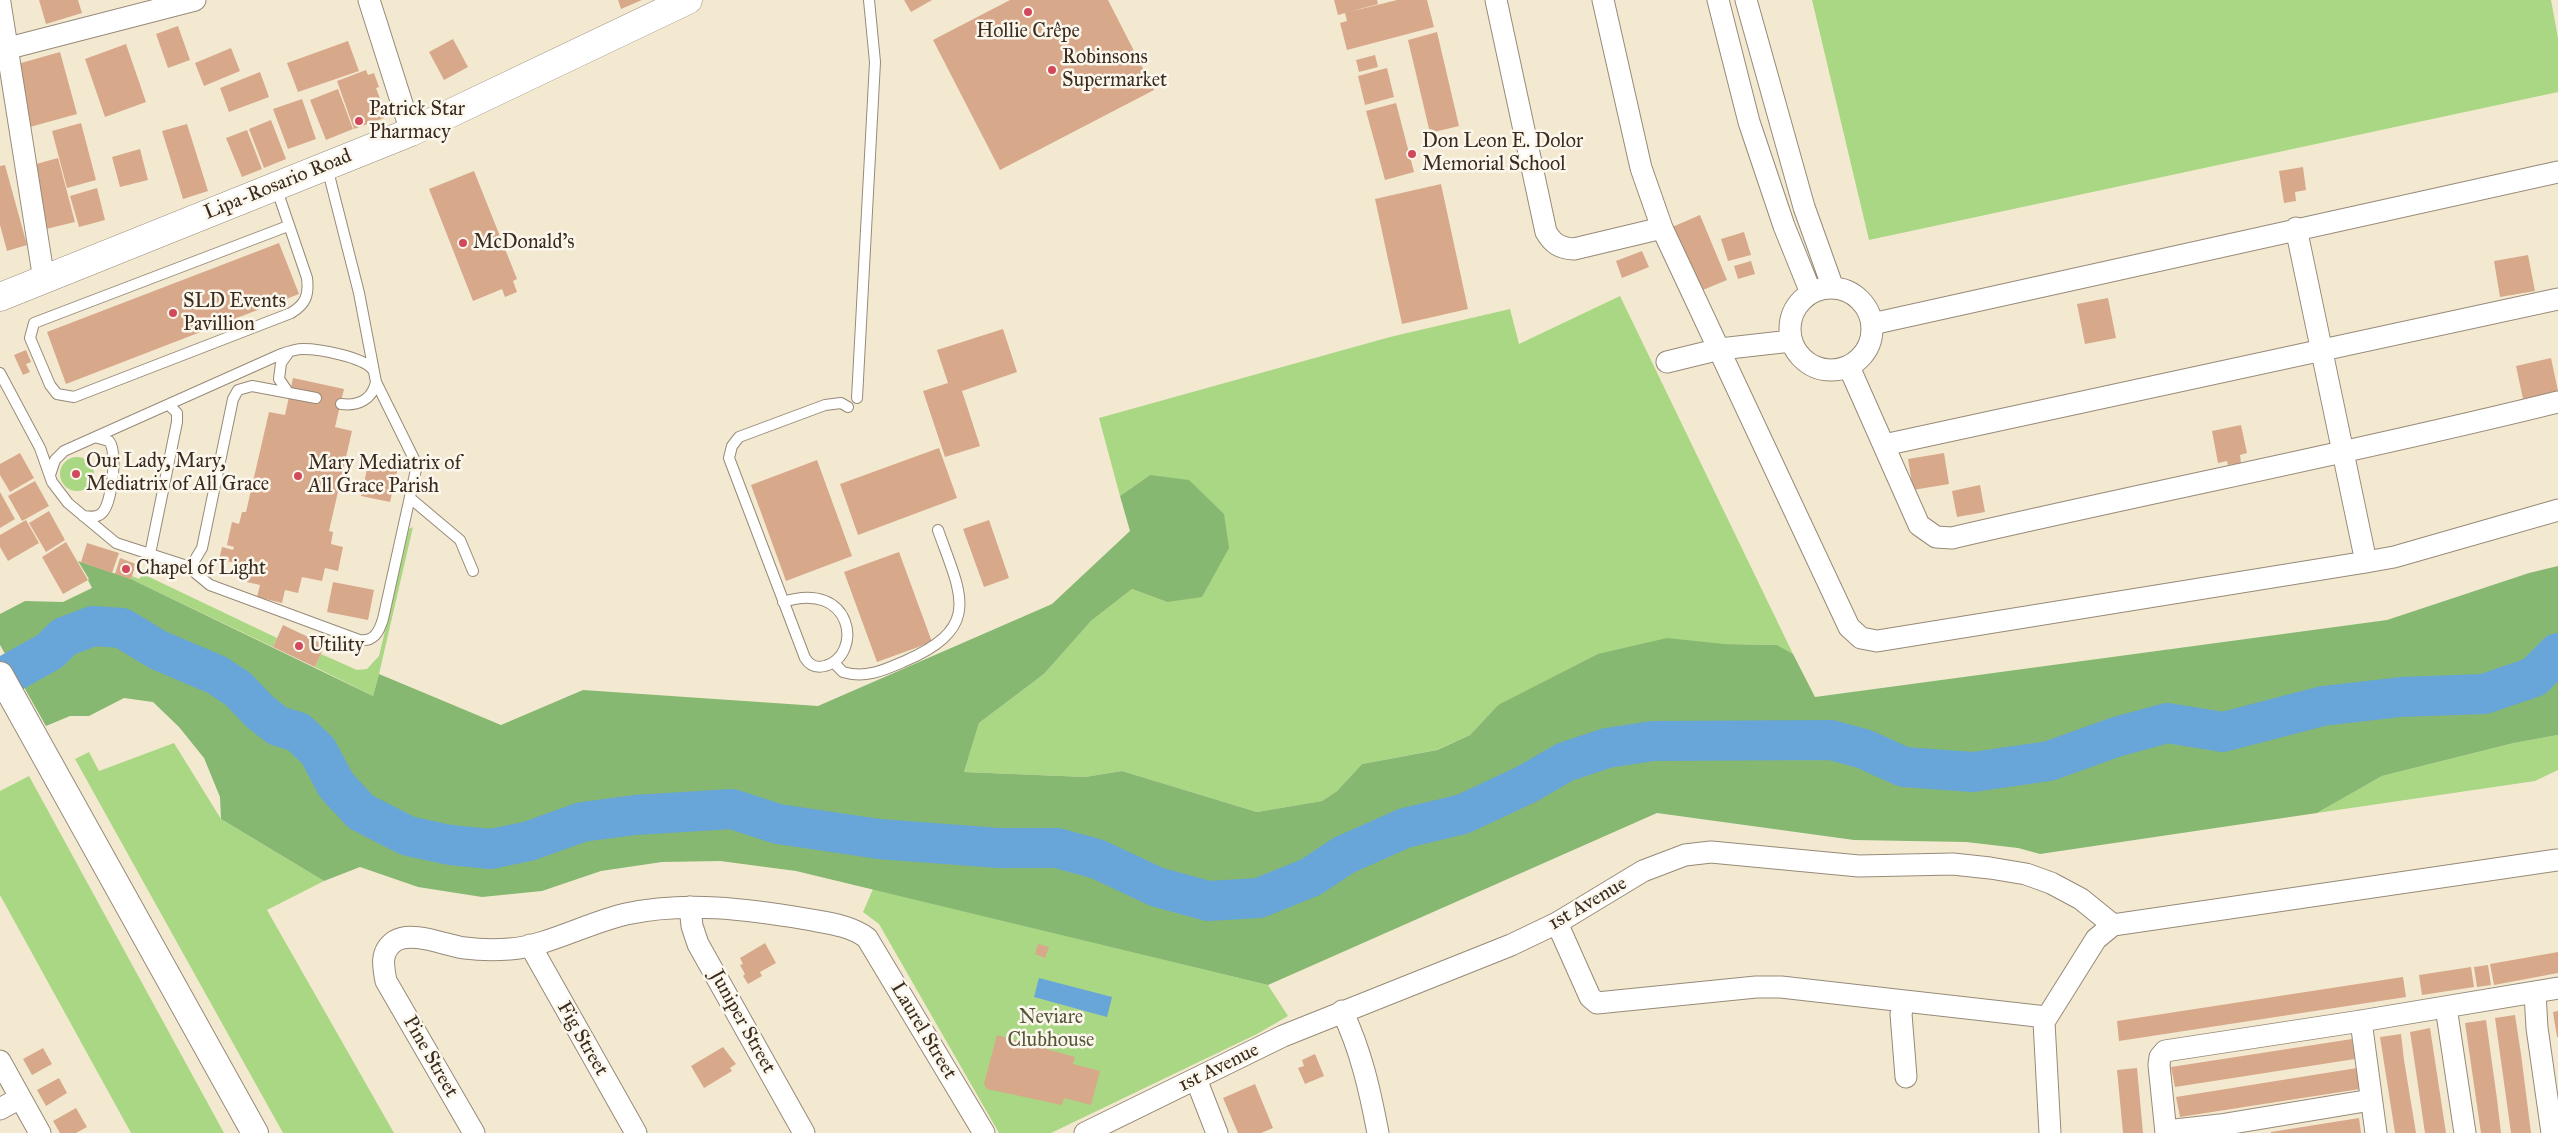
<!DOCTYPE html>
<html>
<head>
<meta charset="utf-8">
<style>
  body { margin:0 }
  canvas { display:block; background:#f3e9d1 }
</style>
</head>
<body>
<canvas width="2558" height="1133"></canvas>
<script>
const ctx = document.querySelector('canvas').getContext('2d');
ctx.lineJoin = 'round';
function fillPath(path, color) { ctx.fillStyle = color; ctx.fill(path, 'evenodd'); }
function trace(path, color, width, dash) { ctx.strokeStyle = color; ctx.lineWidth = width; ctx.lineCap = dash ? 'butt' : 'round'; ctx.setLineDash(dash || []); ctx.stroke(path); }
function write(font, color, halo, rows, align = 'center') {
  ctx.font = font + ' "IM FELL Great Primer",serif'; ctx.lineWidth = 5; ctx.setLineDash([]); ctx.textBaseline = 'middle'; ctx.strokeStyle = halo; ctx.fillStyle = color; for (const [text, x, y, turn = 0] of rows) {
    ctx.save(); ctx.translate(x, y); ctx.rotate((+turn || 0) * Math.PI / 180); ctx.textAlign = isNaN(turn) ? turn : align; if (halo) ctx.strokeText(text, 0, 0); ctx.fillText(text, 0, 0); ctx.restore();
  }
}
const green = new Path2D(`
  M1812,0h739l7,38v54l-689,148z
  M1620,296l173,358 -17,-9 -52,-1 -226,61 -28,30 -34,15 -74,14 -25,27 -15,10 -65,11 -135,-41 -37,6 -121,-5 15,-49 65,-49 47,-53 41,-32 35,13 -17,-127 -30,21 -21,-78 291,-81 120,-28 9,35z
  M60 474a17 17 0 1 1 34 0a17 17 0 1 1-34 0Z
  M413,527l-34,147 -6,22 -58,-29 6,-13 36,16 10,-1 12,-13 30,-127z
  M143,574l134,64 -4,9 -142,-68 1,-3 7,3z
  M2558,735v35l-23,11 -218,32 65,-37 132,-33z
  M174,743l47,76 103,62 -57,29 127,223h-111l-208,-374 14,-7 10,19z
  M29,776l195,357h-93l-131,-238v-104z
  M873,889l395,96 20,31 -31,18 -206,99h-52l-120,-209 -16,-12z`);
const forest = new Path2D(`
  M1150,475l39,5 35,34 5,34 -27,49 -35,5 -35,-13 -41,32 -47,53 -65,49 -15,49 121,5 37,-6 135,41 65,-11 15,-10 25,-27 75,-14 33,-15 28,-30 100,-51 69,-16 57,6 53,1 16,9 22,43 572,-77 142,-47 29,-7v169l-44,8 -132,33 -65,37 -277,41 -22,-6 -52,-6 -112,-2 -197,-27 -389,172 -472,-114 -76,-10 -58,1 -61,9 -59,20 -60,6 -64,-10 -58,-20 -36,14 -103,-62 -1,-22 -16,-39 -25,-31 -26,-25 -29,-4 -35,18h-19l-24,10 -46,-81v-31l25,-13 38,1 29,-14 -4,-8 1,-1 -11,-18 53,18 242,117 6,-22 122,51 82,-35 235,16 234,-102 78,-73 -10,-35z`);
const water = new Path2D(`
  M1039,978l73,19 -5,20 -73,-20z`);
const river = new Path2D(`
  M0,679l50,-28 14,-14 29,-11 29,2 36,22 59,25 21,14 22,23 18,14 20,6 20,19 18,34 25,27 47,24 42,9 41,4 38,-8 53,-19 53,-7 97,-6 46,15 101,15 120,9h58l40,11 60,28 51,14 51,-3 52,-21 33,-22 61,-27 58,-14 64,-30 38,-22 42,-14 46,-7 178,-1 33,9 40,18 69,5 76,-11 67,-24 51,-14 56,9 100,-26 78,-9 83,-3 50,-17 24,-24`);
const building = new Path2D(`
  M39,0h39l4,13 -36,11z
  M618,0h24l-21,9z
  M904,0h28l-21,12z
  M1010,0h98l46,90 -154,80 -67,-130z
  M1334,0h43l1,4 -40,11z
  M1397,0h30l7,27 -87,23 -7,-27 7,-2 -2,-8z
  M178,26l12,34 -22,8 -12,-34z
  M1437,32l22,94 -29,7 -22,-93z
  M453,39l15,28 -24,13 -15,-28z
  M348,41l11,30 -61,21 -11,-29z
  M126,44l20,58 -41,15 -20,-58z
  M231,48l9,23 -36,15 -9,-23z
  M60,52l17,62 -47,13 -16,-62z
  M1375,55l3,12 -19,5 -3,-12z
  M1387,68l7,29 -29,8 -7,-29z
  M366,70l2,5 6,-2 5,14 -3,1 8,21 -3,1 3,8 -30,11 -17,-48z
  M260,72l9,25 -40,15 -9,-24z
  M338,89l15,40 -27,11 -16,-40z
  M302,99l14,40 -28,10 -15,-40z
  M1396,103l18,69 -29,8 -19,-69z
  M271,120l15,39 -22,9 -15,-39z
  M81,123l15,57 -29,8 -15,-57z
  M187,124l21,67 -25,8 -21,-68z
  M247,130l15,39 -20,8 -16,-39z
  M140,149l8,31 -28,7 -8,-30z
  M58,158l17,64 -29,7 -17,-63z
  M5,165l22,80 -20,6 -7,-26v-59z
  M2303,167l3,23 -11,2 1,9 -12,2 -5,-32z
  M474,171l43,108 -4,2 4,11 -12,5 -3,-8 -29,12 -44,-112z
  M1441,184l27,125 -66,15 -27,-125z
  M97,188l8,32 -26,7 -9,-31z
  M1700,215l27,65 -29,12 -28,-64z
  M1744,232l7,23 -23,6 -7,-22z
  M279,243l20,51 -233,90 -19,-52z
  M1642,251l7,16 -27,11 -6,-17z
  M2528,255l7,36 -35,6 -6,-36z
  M1751,261l4,13 -17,5 -4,-13z
  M2108,298l8,40 -31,6 -8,-40z
  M1003,329l14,43 -55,19 18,55 -35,11 -22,-66 25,-8 -11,-33z
  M26,350l5,12 -5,2 4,8 -7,3 -9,-20z
  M2551,358l7,33 -35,8 -7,-33z
  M293,378l51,11 -9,38 17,4 -23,100 4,1 -2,12 12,3 -5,24 -13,-3 -3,13 -20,-4 -4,16 -13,-3 -3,13 -25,-6 3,-12 -13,-3 4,-17 -32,-5 3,-13 11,3 1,-3 -7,-2 5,-23 7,2 3,-12h4l23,-100 16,3z
  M2241,425l6,28 -7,2 1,8 -13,2 -1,-4 -9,2 -6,-32z
  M939,448l18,50 -99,37 -18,-51z
  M20,453l14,25 -24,14 -10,-17v-11z
  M1944,453l5,31 -36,6 -5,-31z
  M370,456l29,7 -9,39 -29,-6z
  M817,460l35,96 -66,25 -35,-96z
  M35,481l14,25 -27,15 -14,-25z
  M1980,485l5,27 -28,5 -5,-26z
  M0,492l15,27 -15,9z
  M49,511l16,29 -19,12 -17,-29z
  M26,520l13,23 -31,18 -8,-14v-12z
  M989,520l20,58 -25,9 -21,-58z
  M66,542l22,38 -25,14 -21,-37z
  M87,543l32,10 -7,20 -31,-11z
  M899,552l33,90 -55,20 -33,-90z
  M120,558l16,6 -5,15 -16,-5z
  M333,582l41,8 -6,30 -41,-8z
  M283,625l42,20 -10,22 -42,-20z
  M765,943l11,20 -16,9 2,4 -14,8 -5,-8 2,-2 -5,-9 3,-1 -3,-6z
  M1038,944l11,3 -4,11 -10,-4z
  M2558,952v21l-64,12 -4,-21z
  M2488,965l3,20 -14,2 -3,-20z
  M2471,967l3,20 -52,8 -3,-20z
  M2403,977l3,20 -287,44 -2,-20z
  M2558,1011v26h-1l-4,-25z
  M2515,1015l6,39 10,79h-20l-16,-115z
  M2486,1020l11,79 4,34h-20l-16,-110z
  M2430,1028l14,92 2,13h-21l-11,-75 -4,-26z
  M2401,1034l3,26 12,73h-21l-15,-96z
  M997,1035l78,22 -2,7 27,7 -9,34 -27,-7 -2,7 -75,-16 -3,-5z
  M2352,1039l3,20 -180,28 -4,-20z
  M723,1047l13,17 -6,4 2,3 -28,17 -13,-22z
  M43,1048l9,16 -20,11 -9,-16z
  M1315,1054l9,22 -19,8 -7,-16 6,-2 -2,-6z
  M2137,1068l6,65h-20l-6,-63z
  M2357,1068l3,21 -180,28 -4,-20z
  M59,1078l8,15 -21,13 -9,-16z
  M1255,1084l18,44 -12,5h-23l-15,-35z
  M76,1108l11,19 -11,6h-16l-7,-12z
  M2359,1118l2,15h-90v-1z`);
const service = new Path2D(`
  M276,187l31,91c2,17 -1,26 -16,35l-217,84 -17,-3 -7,-9 -20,-47 4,-15 254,-97
  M0,373l40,75 12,34 16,21 48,40 71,23 6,-3 9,-15 31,-149 5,-9 14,-4 64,12
  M288,392l-9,-13 2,-16 8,-11
  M857,398l18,-336 -6,-62
  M341,404c17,2 31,-4 35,-22
  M50,475l5,-15 9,-9 215,-96c8,-3 15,-6 24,-6 16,0 61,8 70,21
  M410,498l50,42 13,31
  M83,516c7,1 14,2 19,-3 10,-10 16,-61 7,-72l-11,-3
  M150,554l27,-132v-9l-8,-8
  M187,566l23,19 149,55c15,2 20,-8 24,-21l34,-154 -41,-83 -17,-89 -32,-126
  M783,602c70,-23 81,53 42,64 -9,2 -15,0 -20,-8l-76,-200 3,-12 7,-9 86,-32 16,-2 7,4
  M834,663l9,9c23,7 41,-2 62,-11 78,-34 56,-66 33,-131`);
const minor = new Path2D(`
  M369,0l42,132
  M1496,0l50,232c7,12 14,16 28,17l88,-21
  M1603,0l38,168 21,60 187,399 12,11 16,3 489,-79 28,-5 164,-47
  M1718,0l31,122 35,104 27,67
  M1746,0l58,207 29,81
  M0,3l44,277
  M9,48l186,-48
  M2296,228l70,334
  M1790 329a41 41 0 1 1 82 0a41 41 0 1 1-82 0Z
  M1872,324l686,-152
  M1667,362l53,-13 71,-8
  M1849,367l70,158 17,12 16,1c202,-47 405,-86 606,-136
  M1884,445l674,-146
  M690,907l2,19 6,18 106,189
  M1557,923l33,74 7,6 159,-16h25l265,30
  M530,945l106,188
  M2535,993l2,35 15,105
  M1904,1001l-3,13 5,63
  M2446,1007l19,126
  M1342,1011c19,39 28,80 36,122
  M2361,1021l15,112
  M0,1061l40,72
  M1196,1079l21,54
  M0,1109l20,-11
  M2166,1131l54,-6 151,-25
  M474,1133l-88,-152c-3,-15 -6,-30 9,-40 17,-11 52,5 70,7 15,2 31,2 45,1 34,-2 80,-27 116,-35 60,-13 121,-5 180,5 21,4 44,6 61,19l117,195
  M1085,1133l198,-97 228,-91 46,-22 86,-52 42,-16 26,-3 148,14 94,-2 37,4 36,6 25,9 30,16 32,26
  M2050,1133l-6,-111 52,-83 17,-14 444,-65
  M2166,1133l-7,-68 1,-8 5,-6 196,-30 197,-33`);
const tertiary = new Path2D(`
  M0,675l255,458`);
const primary = new Path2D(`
  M0,297l411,-165 277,-132`);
const markers = [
  [1028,12,5,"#d1495b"],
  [1052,70,5,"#d1495b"],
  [359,121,5,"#d1495b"],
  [1412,154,5,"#d1495b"],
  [463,243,5,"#d1495b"],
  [173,313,5,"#d1495b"],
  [76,474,5,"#d1495b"],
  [298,476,5,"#d1495b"],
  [126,569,5,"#d1495b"],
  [299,646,5,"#d1495b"]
];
const poiNames = [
  ["Hollie Crêpe",1028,32,"center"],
  ["Robinsons",1062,58],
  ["Supermarket",1062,81],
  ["Patrick Star",369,110],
  ["Pharmacy",369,133],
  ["Don Leon E. Dolor",1422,142],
  ["Memorial School",1422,165],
  ["McDonald's",473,243],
  ["SLD Events",183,302],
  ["Pavillion",183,325],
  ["Our Lady, Mary,",86,462],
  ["Mediatrix of All Grace",86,485],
  ["Mary Mediatrix of",308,464],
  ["All Grace Parish",308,487],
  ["Chapel of Light",136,569],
  ["Utility",309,646]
];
const streetNames = [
  ["Lipa-Rosario Road",278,185,-22],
  ["1st Avenue",1588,904,-30],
  ["Juniper Street",742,1022,61],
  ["Laurel Street",923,1031,59],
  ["Fig Street",582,1039,60],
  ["Pine Street",430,1057,60],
  ["1st Avenue",1219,1068,-26]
];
const parkNames = [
  ["Neviare",1051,1018],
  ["Clubhouse",1051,1041]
];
fillPath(green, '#aad784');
fillPath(forest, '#87b872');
fillPath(water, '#68a5d9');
trace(river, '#68a5d9', 40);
fillPath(building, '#d8a88a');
trace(service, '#978a78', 12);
trace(minor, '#978a78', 23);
trace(tertiary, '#978a78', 28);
trace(primary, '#978a78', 29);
trace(service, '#fff', 10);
trace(minor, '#fff', 21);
trace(tertiary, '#fff', 26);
trace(primary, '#fff', 28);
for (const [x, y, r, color] of markers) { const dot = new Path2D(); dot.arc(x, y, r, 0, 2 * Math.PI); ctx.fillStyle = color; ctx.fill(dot); trace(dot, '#fbf7ec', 2); }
write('20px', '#3b2a1e', '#fbf7ec', poiNames, 'left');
write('20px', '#3b2a1e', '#fbf7ec', streetNames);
write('20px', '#575538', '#fbf7ec', parkNames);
</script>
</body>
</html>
